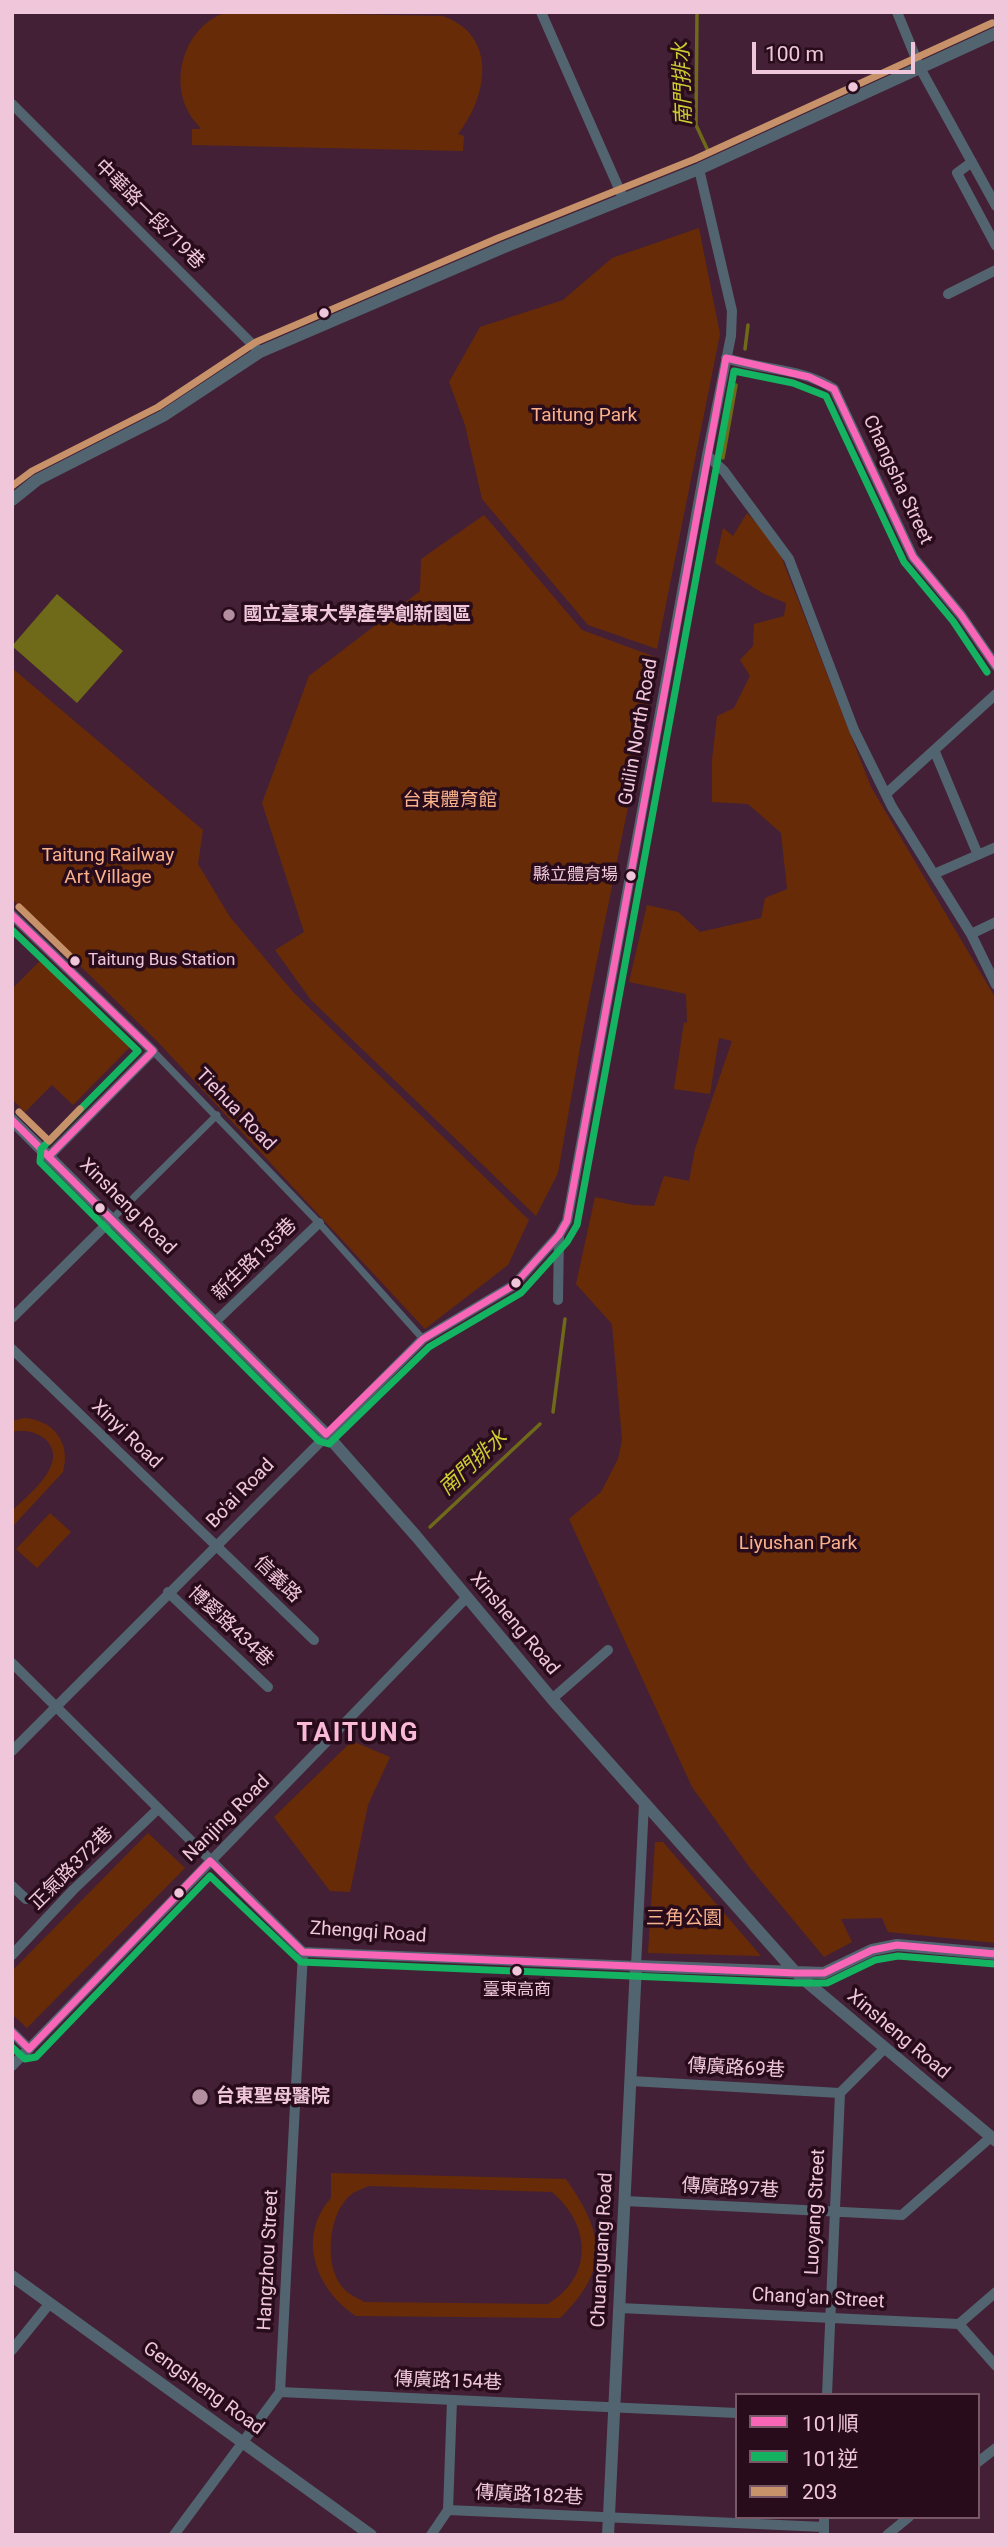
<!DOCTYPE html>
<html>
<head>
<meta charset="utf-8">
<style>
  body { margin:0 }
  #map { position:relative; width:1008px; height:2547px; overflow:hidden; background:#432035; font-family:Roboto,"Noto Sans TC",sans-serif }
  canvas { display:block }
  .frame { position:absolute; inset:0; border:14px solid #f0c7da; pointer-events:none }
  .legend { position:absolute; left:735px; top:2393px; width:245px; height:126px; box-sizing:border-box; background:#280c1b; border:2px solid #785767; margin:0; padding:9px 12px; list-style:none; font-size:21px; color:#f0c7da }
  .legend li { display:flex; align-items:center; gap:14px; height:35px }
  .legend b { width:35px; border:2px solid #785767 }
  .scale { position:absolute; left:752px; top:42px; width:163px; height:32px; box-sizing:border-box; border:4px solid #f0c7da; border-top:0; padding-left:9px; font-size:21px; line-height:24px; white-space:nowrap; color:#f0c7da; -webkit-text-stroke:5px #280c1b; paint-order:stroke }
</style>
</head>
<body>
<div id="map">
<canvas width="1008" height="2547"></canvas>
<div class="frame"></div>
<ul class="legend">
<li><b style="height:9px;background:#fa66b7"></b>101順</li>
<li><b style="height:9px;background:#13b361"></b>101逆</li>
<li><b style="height:9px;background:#c7916a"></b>203</li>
</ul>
<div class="scale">100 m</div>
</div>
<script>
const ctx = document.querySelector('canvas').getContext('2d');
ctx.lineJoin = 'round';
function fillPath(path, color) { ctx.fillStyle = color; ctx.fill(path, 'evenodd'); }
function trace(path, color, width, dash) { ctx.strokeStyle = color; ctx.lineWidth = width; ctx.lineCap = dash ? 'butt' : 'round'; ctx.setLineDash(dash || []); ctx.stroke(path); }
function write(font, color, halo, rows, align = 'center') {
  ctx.font = font + ' Roboto,"Noto Sans TC",sans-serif'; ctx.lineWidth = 7; ctx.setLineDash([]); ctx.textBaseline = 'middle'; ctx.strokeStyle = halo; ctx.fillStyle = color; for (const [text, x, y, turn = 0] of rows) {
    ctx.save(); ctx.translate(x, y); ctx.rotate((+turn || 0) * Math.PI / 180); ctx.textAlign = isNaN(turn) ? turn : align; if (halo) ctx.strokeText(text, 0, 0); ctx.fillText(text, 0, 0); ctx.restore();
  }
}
const green = new Path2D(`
  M227,12l216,4c55,20 45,80 15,118l6,2 -1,15 -271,-6v-16h9c-4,-6 -10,-11 -13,-18 -19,-37 0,-87 39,-99z
  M699,228l21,106 -63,315 -69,-24 -106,-126 -17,-74 -16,-43 31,-55 83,-27 49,-42z
  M747,513l30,33 94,241 125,212v944l-108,-11 -6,-14 -41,1 11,23 -28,15 -74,-89 -58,-81 -123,-268 32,-27 17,-33 4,-19 -10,-116 -36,-40 19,-87 38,8 21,1 10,-30 25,5 6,-32 37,-108 -13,-3 -9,56 -36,-5 10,-67 3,1 -1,-29 -57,-12 18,-77 31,7 22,20 61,-14 4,-20 22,-9 -6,-56 -33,-29 -36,-2v-42l5,-44 17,-8 16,-32 -10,-16 13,-14 1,-22 30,-8 2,-13 -22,-9 -49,-31 8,-35 10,8z
  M484,515l98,115 76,28 -74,367 -26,148 -22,43 -225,-216 -36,-50 29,-18 -42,-129 47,-127 111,-85 1,-32z
  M12,668l191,162 -5,34 32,53 64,76 235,227 -21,45 -83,64 -267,-287 -146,-143z
  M41,960l89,87 -57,58 -21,-20 -27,27 -13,-13v-110z
  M24,1418c30,2 47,25 39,54l-51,55v-16c16,-16 60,-49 32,-73 -10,-7 -21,-9 -32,-6v-11z
  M50,1513l21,19 -34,36 -21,-19z
  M352,1741l38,16 -22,48 -18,87 -20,-1 -56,-74z
  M148,1833l37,35 -158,160 -15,-14v-43z
  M655,1842h8l98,114 -113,-3z
  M331,2173l235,6c38,54 45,90 -6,139l-204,-2c-40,-26 -60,-79 -25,-118zM369,2186l183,6c39,33 42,84 -4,112l-184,-2c-6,-4 -14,-7 -19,-12 -23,-22 -17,-80 8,-97 5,-3 11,-5 16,-7z`);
const water = new Path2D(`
  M57,594l66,57 -46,52 -65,-57z`);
const stream = new Path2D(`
  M697,12l-1,113 13,28
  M745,349l3,-24
  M723,458l13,-73
  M553,1412l12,-93
  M430,1527l110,-103`);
const pedestrian = new Path2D(`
  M153,1051l166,172 104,116
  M112,1219l105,-104`);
const minor = new Path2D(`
  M541,12l83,188
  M897,12l23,56 76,138
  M12,104l248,248
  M972,162l-15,11 39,73
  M948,294l48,-24
  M726,358c35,12 77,10 108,31l79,168 48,58 35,51
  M707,455l17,16 65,88 65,171 38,77 79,127 25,51
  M935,752l43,103
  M887,793l109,-99
  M934,874l62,-27
  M12,915l141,136 -104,105
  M971,934l25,-12
  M558,1300l1,-65
  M12,1318l100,-99
  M215,1322l104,-99
  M12,1349l302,291
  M168,1592l100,95
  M12,1663l291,289 333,14 8,-163
  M552,1699l56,-49
  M12,1751l411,-412 91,-54 45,-50 8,-14 140,-766 24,-119 1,-25 -33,-142
  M12,1886l14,13
  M12,1955l61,-65 85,-81
  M12,2032l17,17
  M12,2066l455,-469
  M631,2081l209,12
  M625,2201l277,14 89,-78
  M620,2308l339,16 37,42
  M959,2324l37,-32
  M12,2350l38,-47
  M280,2392l457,21
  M827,2395l13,-302 44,-44
  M978,2462l18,-14
  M448,2510l376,17
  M174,2535l106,-143 23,-440
  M431,2535l17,-25 4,-110
  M824,2535v-18
  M887,2535l22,-18`);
const tertiary = new Path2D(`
  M12,500l25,-20 126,-64 97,-64 242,-104 197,-79 297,-136
  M12,1120l314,314 90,102 136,163 244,274 200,168
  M12,2276l359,259
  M608,2535l28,-569 188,7 48,-23 25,-5 99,9`);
const bus1 = new Path2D(`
  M12,915l141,136 -104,105
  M12,1120l314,314 97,-95 91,-54 45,-50 8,-14 159,-863 83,19 25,12 79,168 48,58 35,51
  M12,2032l17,17 181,-188 93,91 493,21h28l48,-23 25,-5 99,9`);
const bus2 = new Path2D(`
  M12,930l126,121 -97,98 -1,13 279,279 10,3 100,-97 92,-54 46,-51 10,-17 157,-854 59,12 33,13 78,166 49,59 34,51
  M12,2047l13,12 11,-2 174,-181 91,86 495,21h31l48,-23 23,-4 97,8`);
const bus3 = new Path2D(`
  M12,486l20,-15 126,-64 98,-65 242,-104 197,-79 297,-136
  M19,907l57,55
  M19,1112l30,29 31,-32`);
const markers = [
  [853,87,6,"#f0c7da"],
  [324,313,6,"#f0c7da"],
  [229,615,7,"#b38da0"],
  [631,876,6,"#f0c7da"],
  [75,961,6,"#f0c7da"],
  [100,1208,6,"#f0c7da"],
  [516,1283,6,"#f0c7da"],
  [179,1893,6,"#f0c7da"],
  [517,1971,6,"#f0c7da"],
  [200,2097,9,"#b38da0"]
];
const busNames = [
  ["縣立體育場",618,876],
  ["Taitung Bus Station",88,961,"left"],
  ["臺東高商",517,1991,"center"]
];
const streetNames = [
  ["中華路一段719巷",149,215,45],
  ["Changsha Street",897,480,65],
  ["Guilin North Road",639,732,-80],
  ["Tiehua Road",235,1110,46],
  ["Xinsheng Road",127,1207,45],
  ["新生路135巷",255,1260,-44],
  ["Xinyi Road",126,1435,44],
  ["Bo'ai Road",241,1494,-46],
  ["信義路",277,1580,44],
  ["Xinsheng Road",514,1624,50],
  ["博愛路434巷",230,1627,43],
  ["Nanjing Road",227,1819,-45],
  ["正氣路372巷",72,1869,-45],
  ["Zhengqi Road",368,1933,4],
  ["Xinsheng Road",898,2035,40],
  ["傳廣路69巷",736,2069,3],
  ["傳廣路97巷",730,2189,3],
  ["Luoyang Street",816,2212,-87],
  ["Chuanguang Road",603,2250,-87],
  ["Hangzhou Street",269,2260,-87],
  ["Chang'an Street",818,2299,3],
  ["傳廣路154巷",448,2382,2],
  ["Gengsheng Road",203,2389,36],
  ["傳廣路182巷",529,2496,3]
];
const parkNames = [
  ["Taitung Park",584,416],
  ["台東體育館",450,801],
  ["Taitung Railway",108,856],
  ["Art Village",108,878],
  ["Liyushan Park",798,1544],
  ["三角公園",684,1919]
];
const poiNames = [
  ["國立臺東大學產學創新園區",243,615],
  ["台東聖母醫院",216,2097]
];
const waterNames = [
  ["南門排水",684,84,-92],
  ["南門排水",474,1464,-43]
];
const districtNames = [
  ["TAITUNG",358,1734]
];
fillPath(green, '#672c07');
fillPath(water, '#6e6a19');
trace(stream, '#6e6a19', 3.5);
trace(pedestrian, '#526470', 7);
trace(minor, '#526470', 10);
trace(tertiary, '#526470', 12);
trace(bus1, '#fa66b7', 7);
trace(bus2, '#13b361', 7);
trace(bus3, '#c7916a', 7);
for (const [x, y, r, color] of markers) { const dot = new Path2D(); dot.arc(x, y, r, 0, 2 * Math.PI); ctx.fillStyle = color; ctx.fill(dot); trace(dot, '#280c1b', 2.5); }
write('17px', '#f0c7da', '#280c1b', busNames, 'right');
write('19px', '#f0c7da', '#280c1b', streetNames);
write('19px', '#fab28c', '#280c1b', parkNames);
write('bold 19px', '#f0c7da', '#280c1b', poiNames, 'left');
write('italic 21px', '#cecc32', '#280c1b', waterNames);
ctx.letterSpacing = '2px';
write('bold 26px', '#f9b9d7', '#280c1b', districtNames);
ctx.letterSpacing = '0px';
</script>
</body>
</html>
